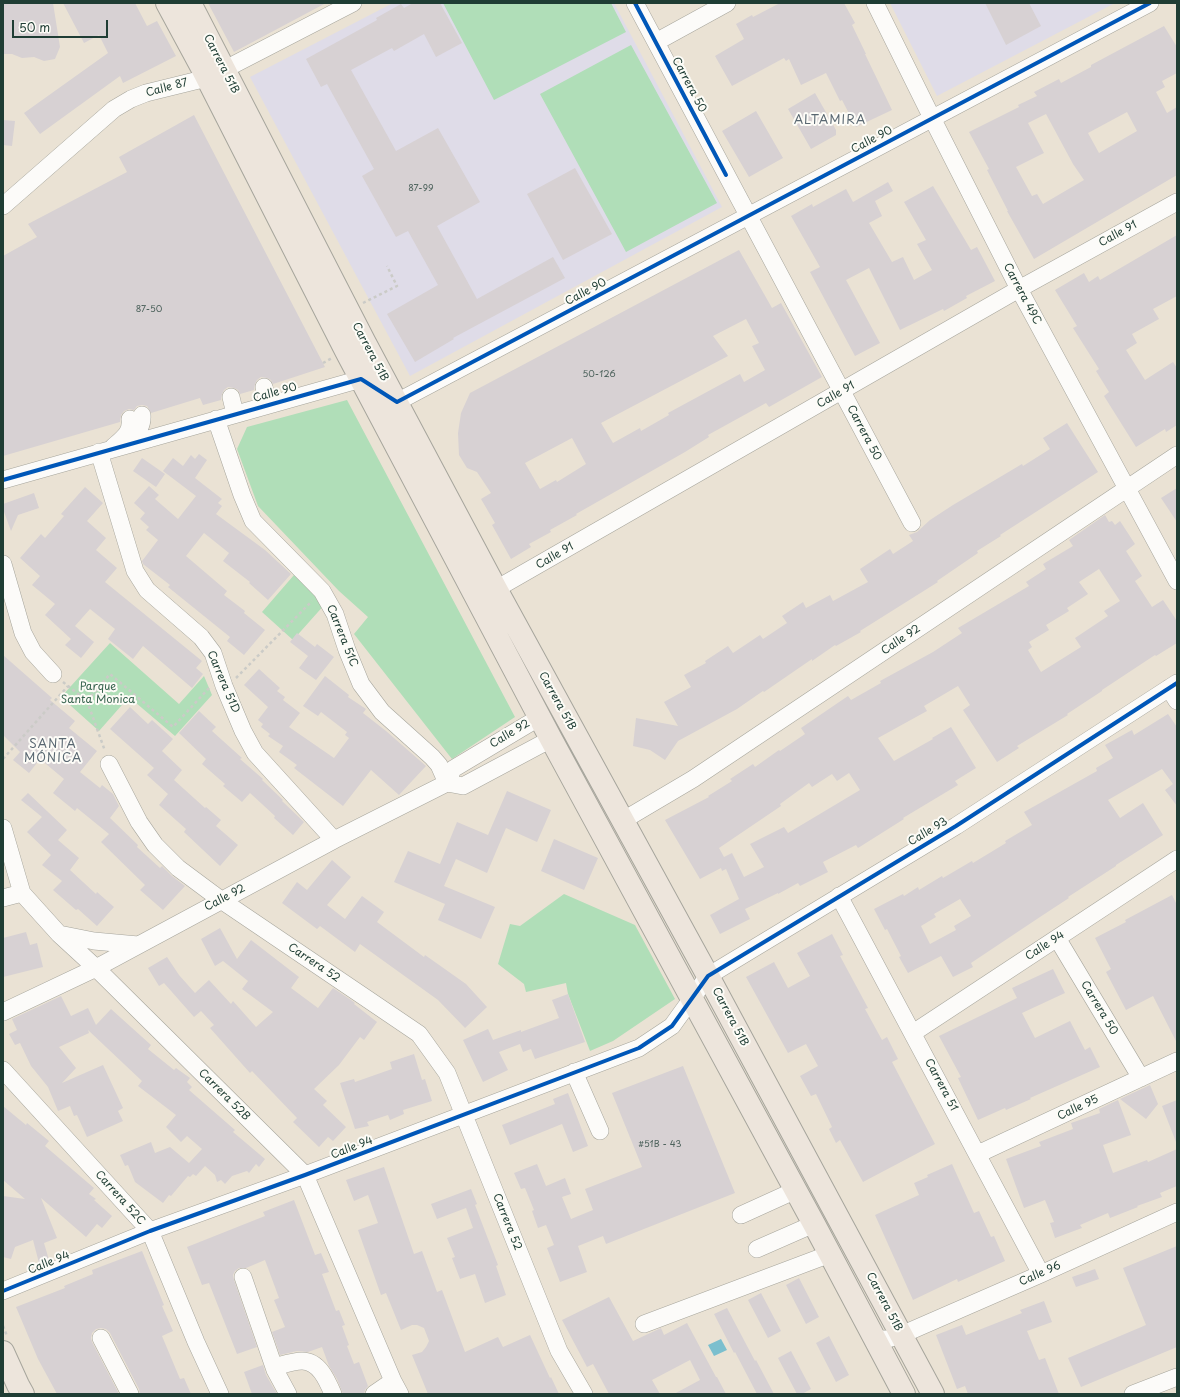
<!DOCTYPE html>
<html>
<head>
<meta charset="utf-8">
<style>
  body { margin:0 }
  #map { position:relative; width:1180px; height:1397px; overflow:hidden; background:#eae2d4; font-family:"Playpen Sans",sans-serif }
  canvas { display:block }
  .frame { position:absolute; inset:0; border:4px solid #1f3d34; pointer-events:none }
  .scale { position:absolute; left:12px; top:20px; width:96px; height:18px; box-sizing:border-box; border:2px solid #1f3d34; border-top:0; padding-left:5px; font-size:12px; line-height:14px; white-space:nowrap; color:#1f3d34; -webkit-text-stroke:3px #fdfcf7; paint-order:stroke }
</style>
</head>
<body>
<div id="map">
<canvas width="1180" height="1397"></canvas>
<div class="frame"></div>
<div class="scale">50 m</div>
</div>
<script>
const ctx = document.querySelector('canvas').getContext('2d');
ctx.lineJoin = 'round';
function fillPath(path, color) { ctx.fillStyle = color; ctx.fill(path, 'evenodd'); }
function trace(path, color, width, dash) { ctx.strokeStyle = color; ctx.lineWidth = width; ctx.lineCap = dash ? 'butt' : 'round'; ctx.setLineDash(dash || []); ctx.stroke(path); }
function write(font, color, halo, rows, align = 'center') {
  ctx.font = font + ' "Playpen Sans",sans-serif'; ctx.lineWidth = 4; ctx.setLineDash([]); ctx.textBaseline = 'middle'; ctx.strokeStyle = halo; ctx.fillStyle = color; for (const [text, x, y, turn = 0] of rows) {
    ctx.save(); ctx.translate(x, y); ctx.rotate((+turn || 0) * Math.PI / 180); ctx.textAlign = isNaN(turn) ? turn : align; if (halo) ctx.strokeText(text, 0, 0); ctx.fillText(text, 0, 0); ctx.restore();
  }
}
const built = new Path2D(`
  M393,3h221l108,204 -312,169 -160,-299z
  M890,3h225l-178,93z`);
const green = new Path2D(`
  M443,3h168l15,29 -132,68z
  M631,45l86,158 -91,49 -86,-158z
  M347,400l168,317 -63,42 -98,-125 14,-17 -29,-26 -81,-85 -21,-57 10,-22z
  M294,575l32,28 -33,37 -31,-28z
  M110,643l69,61 25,-28 8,19 -37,41 -46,-39 -30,34 -38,-34z
  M564,894l71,31 40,74 -62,42 -23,10 -22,-57 -2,-11 -40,9 -2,-8 -26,-20 12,-40 10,2z`);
const water = new Path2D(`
  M721,1339l6,11 -13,6 -6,-11z`);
const building = new Path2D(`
  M3,3h50l7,44 -5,12 -11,2 -10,-4 -12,1 -10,-4h-9z
  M63,3h72l12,23 10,-5 19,35 -53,27 -3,-7 -80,58 -16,-21 84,-60 -9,-18 -15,8z
  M208,3h118l-92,49z
  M413,3h27l22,40 -26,14 -12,-23 -30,17 -2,-3 -41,22 45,81 42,-23 42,74 -43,24 40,73 76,-42 12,21 -112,60 1,1 -39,23 -28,-48 51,-29 -30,-54 -12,6 -34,-61 12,-7 -47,-85 -6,3 -15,-28 71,-39 -1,-2 25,-14 3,4z
  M780,3h64l11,20 -3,2 14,29h-1l27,56 -36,17 -14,-27 -2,1 -14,-28 -25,12 -12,-26 -3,2 -2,-3 -52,28 -17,-30 29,-17 -8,-15 16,-9 1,2z
  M985,3h44l12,23 -35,19z
  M1164,26l13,21v26l-15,8 3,6 -9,5 11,21 10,-6v68l-143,84 -27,-48h1l-21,-41 2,-1 -20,-37 50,-25 -1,-2 19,-9 -3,-4 25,-13 2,4 30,-16v-2zM1127,112l10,19 -38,22 -11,-20zM1046,114l27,50 11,16 -41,24 -6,-10 -5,2 -16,-29 28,-14 -16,-30z
  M815,93l21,37v5l-25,14 -23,-40z
  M756,111l27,47 -34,19 -27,-46z
  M194,115l131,252 -52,17 -2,-4 -4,-2 -6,-1 -4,3 -2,4 -1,6 -14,4 -2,-4 -4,-2 -6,-1 -4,3 -2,4 -1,6 -18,5 -3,-7 -49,15 -4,-7 -5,-1 -5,1 -3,4 -5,-1 -5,2 -3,4 -1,7 -117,34v-200l34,-19 -9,-13 99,-52 -8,-15z
  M3,120l12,1 -3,25 -9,-1z
  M575,168l37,66 -49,26 -36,-66z
  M888,182l5,9 -18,10 7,15 -13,7 23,39 11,-5 11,23 18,-10 -15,-26 9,-4 -22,-38 29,-16 38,64 6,-3 18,34 -29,15 1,2 -23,13 -1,-2 -43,21 -31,-62 -23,12 34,63 -25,13 -45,-84 10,-5 -29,-51 21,-12 1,3 33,-18 7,13z
  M1177,235v61l-24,13 6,10 -27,15 5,9 -11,7 19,30 28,-18 4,6v57l-11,7 -1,-3 -29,18 -32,-51 5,-4 -13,-21 3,-2 -26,-41 4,-2 -22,-36 29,-17 5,9 9,-6 2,4z
  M739,250l33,58 9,-5 41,74 -53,30 -3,-4 -58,32 1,2 -24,15 -109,62 1,1 -27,15 1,2 -22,12 2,3 -20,12 -19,-34 3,-2 -14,-24 10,-6 -14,-21 -10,-4 -8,-13 -1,-22 3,-20 9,-20zM746,319l13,24 -7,3 13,24 -21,12 -4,-8 -72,39 1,2 -28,16 -1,-3 -27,15 -12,-20 127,-67 -15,-20zM572,438l14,26 -29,18 -1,-2 -16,9 -15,-26z
  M1067,423l31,49 -98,63 1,1 -24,15 1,2 -41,28 1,1 -78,49 1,1 -25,14 -1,-1 -23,16v-2l-48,33 -1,-1 -26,18 -59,32 -13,19 -15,-10 -17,-4 3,-28 42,8 -14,-24 27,-15 -7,-12 22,-12 -1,-2 23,-15 5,7 27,-18 3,4 24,-16 -5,-7 21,-14 3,6 24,-13 3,6 35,-19 -8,-13 30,-20 3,5 20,-13 -4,-6 8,-3 13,-12 23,-15 69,-41 1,2 27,-17 -7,-11z
  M199,454l8,6 -12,18 27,21 -4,4 4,3 -6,8 49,36 26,24 -23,26 -19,-17 1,-1 -27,-21 6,-8 -25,-20 -18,23 41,35 -3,4 21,16 -1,2 21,17 -21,25 -17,-14 3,-4 -62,-50 2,-2 -27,-21 -1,-3 16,-21 -12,-10 3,-3 -9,-8 5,-6 -11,-10 15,-17 10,9 -4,4 23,20 18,-23 -33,-25 10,-13 10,8 8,-11 4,4z
  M142,458l23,16 -9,13 -23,-16z
  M85,487l18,16 -16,18 19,17 -10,12 21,18 -12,14 97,79 -6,7 7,6 -11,14 -49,-42 -10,13 -25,-20 7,-10 -25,-20 -15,17 19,16 -13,16 -16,-13 6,-6 -26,-24 10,-11 -23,-19 8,-9 -20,-18 21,-24 4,4 19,-22 -3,-2z
  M1177,488v34l-16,-24z
  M34,493l5,15 -21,7 -7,16 -8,-22v-5z
  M1105,515l4,7 3,-1 3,4 5,-4 15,23 -9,7 16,25 -7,5 17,26 11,-7 14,21v22l-21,13 -1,-1 -53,35v1l-35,23 1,1 -51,31 2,2 -22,14 -34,-52 7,-5 -12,-19 -34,20 3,5 -49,27 16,23 39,-22 -1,-1 19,-11 25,41 -21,13 3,4 -55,33 1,1 -46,29 -2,-3 -33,17 5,10 -28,14 -2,-3 -20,11v-1l-33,16 5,10 -30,15 -10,-19 29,-16 -13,-30 -4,2 -1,-3 -21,11 -35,-59 44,-23 -1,-1 24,-15 -2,-2 23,-15 2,3 24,-17 1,1 25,-17 -4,-6 47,-32 3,4 30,-17 -1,-2 53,-29 29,-19 -4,-5 71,-42 -3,-4 20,-13 -3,-5 30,-18 -4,-6zM1099,569l21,32 -16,10 4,5 -33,22 6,9 -40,25 -13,-22 4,-3 -3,-5 20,-12 -3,-5 23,-14 -2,-3 21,-14 -9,-12zM849,773l11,17 -72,43 -4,-6 -34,17 14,23 -20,10 -12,-24 -8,4 -5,-9 62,-42 -1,-2 29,-21 3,4 20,-13 5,7z
  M297,633l18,14 2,-3 17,13 -18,23 -17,-12 9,-12 -18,-14z
  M3,655l49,43 -2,2 25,21 -6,7 28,23 -17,21 20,16 2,-3 11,9 6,12 -9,12 28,27 -1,2 23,21 2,-2 10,10 13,10 -22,24 -23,-20 5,-5 -44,-43 8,-8 -32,-26 -2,3 -22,-18 11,-14 -24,-20 -11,14 -16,-13 7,-8 -17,-17z
  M259,669l21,19 -3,3 8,6 -2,3 17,13 -11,14 45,31 15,-20 -4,-3 2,-3 -26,-20 -3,4 -15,-10 22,-30 24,19 -1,2 18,12 -3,4 23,18 40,35 -27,29 -28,-25 -28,36 -49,-38 3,-3 -18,-13 4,-6 -15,-10 2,-2 -9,-7 2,-3 -5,-4 10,-13 -24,-22z
  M130,707l18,17 4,-4 21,19 -11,12 20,19 -8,10 31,28 1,-1 15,13 -5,6 22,19 -18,21 -36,-34 2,-3 -27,-24 9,-11 -21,-19 7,-7 -44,-39z
  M199,711l17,16 -4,4 30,27 -2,1 23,20 -1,1 21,20 -1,1 22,21 -11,13 -19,-17 1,-2 -25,-23 -8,9 -19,-16 2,-2 -23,-20 4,-5 -27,-26z
  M1168,714l9,13v79l-12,-16 8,-6 -11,-15 -54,31 12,18 23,-15 20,32 -47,30v1l-48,31 1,1 -26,17 -72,48 2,4 -20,10 -12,-21 -33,17 -9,-16 2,-1 -14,-27 -2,1 -11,-21 29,-15 1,2 14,-9 1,3 23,-14 1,2 29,-17 1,2 33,-20 -1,-2 27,-16 -8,-13 73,-41 -1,-3 17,-10 -8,-13 27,-15 2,5zM960,899l11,17 -17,10 2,4 -26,14 -9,-18 15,-9 -2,-3z
  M507,791l44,19 -14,32 -31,-14 -19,45 -31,-14 -12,27 51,21 -14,32 -43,-19 7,-16 -51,-22 14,-31 32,13 17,-42 31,13z
  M28,793l39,37 -9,10 21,18 -9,12 26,24 1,-2 17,15 -17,19 -19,-17 -2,1 -23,-20 9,-9 -20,-16 9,-10 -24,-23 15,-15 -21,-17z
  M554,839l44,19 -14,32 -43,-19z
  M332,860l19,17 -24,28 18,14 17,-23 22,16 -7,10 47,35 1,-2 41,29 21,23 -22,21 -27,-28 -78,-56 -5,8 -35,-26 -3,3 -35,-26 15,-21 10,8z
  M1172,895l5,10v138l-24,-47 -27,14 -20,-38 5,-3 -16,-31 31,-16 -1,-2z
  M220,928l17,31 14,-19 48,37 -8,11 27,20 15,-20 18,12 4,3 -1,1 23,18 -13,18 -4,-3 -21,28 -25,24 13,12 -4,4 23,22 -13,14 -5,-4 -9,10 -26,-25 4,-4 -45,-47 -2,2 -40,-45 4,-3 -13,-14 -7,6 -30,-34 -5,3 -11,-18 19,-11 12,18 16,18 14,-13 22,24 2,-3 23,26 17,-15 -31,-23 6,-8 -25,-20 -8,5 -14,-27z
  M26,932l4,13 7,-2 6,24 -40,10v-39z
  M832,934l11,21 -3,1 28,52 -3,1 17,31 5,-3 11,22 -6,3 43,82 -72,38 -23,-42 -4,3 -7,-14 3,-2 -16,-33 -5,2 -11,-20 18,-10 -12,-22 -18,9 -42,-76 28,-15 14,26 22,-12 -13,-23z
  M1053,969l12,24 -43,20 13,25 35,-17 15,29 5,-3 10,20 -70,31 1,1 -25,11 -1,-2 -27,12 -20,-42 3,-1 -22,-41 78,-38 -5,-10z
  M568,994l17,48 -50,17 -4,-10 -8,3 -3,-8 -21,8 9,18 -25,12 -20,-42 25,-11 5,11 28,-10v2l38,-14 -7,-18z
  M61,996l10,20 17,-8 8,17 15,-16 40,36 -3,4 26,21 2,-2 14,10 -3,4 5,5 -3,3 46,40 -2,2 32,27 -6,8 -3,-3 -7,9 -2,-2 -15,5 -7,8 -4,-4 -4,2 -2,-7 -10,-9 -9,10 -3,-2 -3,3 -2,-1 -17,20 -2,-1 -6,8 -28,-21 -7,-17 -3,1 -5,-11 31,-13 4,11 15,-6 19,16 13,-14 -15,-13 -6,6 -15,-15 10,-12 -38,-29 4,-5 -54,-51 1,3 -30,14 17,21 -14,15 41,-18 20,43 -5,3 5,10 -36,16 -10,-22 -3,1 -4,-10 -12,5 -10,-24 -17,-21 -11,-23 -5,2 -6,-11 8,-4 -5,-11z
  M414,1054l8,26 3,-1 7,22 -29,9 1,4 -14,6 -2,-5 -21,7 2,4 -14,3 -15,-46 14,-4 1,3 37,-13 -2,-7z
  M683,1066l52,127 -129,51 -3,-8 -25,10 9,26 -27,10 -13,-34 7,-3 -8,-20 -8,3 -6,-17 2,-1 -9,-22 -4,1 -7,-16 23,-9 9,22 19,-8 6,16 -9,3 9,22 22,-9 -8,-21 57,-22 -30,-74z
  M1150,1085l8,19 -12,15 -26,-20z
  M568,1093l20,53 -15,6 -11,-28 -52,21 -8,-20 53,-21 -2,-5z
  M1118,1100l13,35 -28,10 10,28 34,-13 1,2 29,-13v37l-17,7 2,4 -25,9 1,1 -28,11 -2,-5 -28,12 2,3 -27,10 -5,-15 4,-1 -9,-22 -21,8 -18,-49 35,-13 -2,-4 34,-13 -2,-6 29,-10 -1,-4z
  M1177,1100v42h-1l-14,-36z
  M3,1106l23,19 1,-2 22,18 -4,5 49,42 -5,6 7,5 -2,1 18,16 -10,12 -5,-4 -11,13 -45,-39 16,40 -13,5 5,17 -10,3 -6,-23 -18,7 -4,12 -8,-2v-61l22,3 -22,-19z
  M952,1164l22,49 5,-2 12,26 3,-1 11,25 -47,21 -1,-3 -44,21 -38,-85 44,-20 -5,-12 14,-6 -1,-2z
  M384,1167l30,87 8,-3 15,41 5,-2 23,62 33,-15 5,10 27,-12 20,43 1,-1 8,17h-131l-16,-39 10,-3 4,-5 3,-6 -5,-13 -7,-3h-5l-11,5 -15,-37 -5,2 -23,-65 20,-7 -10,-28 -14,6 -8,-21z
  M471,1189l6,15 -2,1 23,60 -2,1 10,29 -21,8 -10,-29 -15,5 -8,-21 3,-1 -8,-19 26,-10 -7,-20 -29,11 -6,-15z
  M294,1200l21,55 6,-2 8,19 -7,2 14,37 3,-1 6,15 -3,1 7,19 -2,1 7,18 5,-2 9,24 -3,4 -1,4h-21l-6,-15 -8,-13 -7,-19 -14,5 -11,-1 -17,4 -8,-23 13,-5 -11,-27 5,-2 -14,-38 -19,8h-7l-4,3 -2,4 1,5 23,67 -20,7 -28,-71 -7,2 -15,-38 78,-31 -2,-4z
  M1177,1246v101l-96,40 -13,-29 78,-33 -23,-57z
  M142,1251l22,54 -2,1 11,25 -11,5 18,43 4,-1 7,16h-51l-1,-5 -29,-56 -4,-4 -5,-1 -5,1 -4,4 -1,5 1,4 27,52h-62l-19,-35 -22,-52 49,-19 -1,-2 29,-12 -1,-4z
  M1095,1269l4,10 -23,8 -4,-10z
  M799,1278l20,39 -13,7 -20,-39z
  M761,1293l20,38 -13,7 -20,-38z
  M609,1297l24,44 28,-13 3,7 23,-12 29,54h1l9,17h-52l26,-14 -10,-20 -38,20 8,14h-51l-16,-30 -6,3 -25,-47z
  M1044,1301l8,21 -25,9 12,29 6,-2 14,36h-91l-3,-8 -8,3 -21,-54 26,-10 4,10 56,-22 -2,-3z
  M727,1308l28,53 1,-1 18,34h-17l-22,-42 -1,1 -20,-39z
  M829,1336l20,39 -13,7 -20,-39z
  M791,1351l20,38 -9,5h-5l-19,-36z
  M263,1365l3,10 11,19h-25l-8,-22z`);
const path = new Path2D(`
  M363,303l34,-17 -10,-20
  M323,363l9,-5
  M236,678l76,-77
  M63,682l24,19 18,50
  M87,701l23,-27 63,53 36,-39
  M3,759l65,-73
  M3,1326l4,10`);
const minor = new Path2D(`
  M635,3l277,520
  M875,3l57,115 87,171 158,292
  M656,42l71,-39
  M3,206l111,-97 17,-10 15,-6 61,-15 28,-14 118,-61
  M264,387l4,17
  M231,397l4,17
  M216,419l26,76 11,26 69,70 13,23 12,36 14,34 21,28 50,45 7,8 8,18
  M128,441c8,-8 15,-13 14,-26
  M113,447c9,-8 19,-14 17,-28
  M99,452l36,119 12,19 54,47 12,16 11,33 19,45 12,22 79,87
  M3,480l358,-101 36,23 753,-399
  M3,564l20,69 10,19 20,22
  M496,589l523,-300 158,-87
  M1169,688l8,13
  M109,764l30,58 16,23 23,23 43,32 198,134 28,39 112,278 25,43
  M447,783l6,-14 87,-52
  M622,821l71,-42 484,-324
  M3,828l19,65 37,41 37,34 209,207 88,206 7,13
  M839,896l202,378
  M3,898l19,-5
  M59,934l35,7 44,4
  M1057,938l84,140
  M3,1012l93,-44 238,-128 113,-57 16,3 88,-47
  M913,1033l264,-174
  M3,1070l147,161 46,111 24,52
  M574,1072l26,59
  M978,1154l199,-93
  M741,1215l55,-25
  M757,1249l57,-25
  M243,1277l32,93 13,24
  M3,1291l147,-60 155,-56 334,-127 33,-22 36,-50 248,-150 221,-143
  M644,1324l186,-70
  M101,1338l29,56
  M875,1339h13l13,-4 140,-61 136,-62
  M274,1367c8,-2 19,-6 28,-6 17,0 25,19 31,33
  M374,1394l19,-13
  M1133,1394l44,-17`);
const major = new Path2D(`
  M167,3l34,63 145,285 205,388 263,485 90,170
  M190,3l174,338 132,248 212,387 225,418
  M3,1352l15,33 5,9`);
const cycleway = new Path2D(`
  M635,3l91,172
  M3,480l358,-101 36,23 753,-399
  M3,1291l147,-60 155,-56 334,-127 33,-22 36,-50 248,-150 221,-143`);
const numberNames = [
  ["87-99",421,189],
  ["87-50",149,310],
  ["50-126",599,375],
  ["#51B - 43",660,1145]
];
const streetNames = [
  ["Carrera 51B",221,64,63],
  ["Carrera 50",689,85,62],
  ["Calle 87",167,88,-15],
  ["Calle 90",872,140,-28],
  ["Calle 91",1118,234,-29],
  ["Calle 90",586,292,-28],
  ["Carrera 49C",1022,294,62],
  ["Carrera 51B",370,352,62],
  ["Calle 90",275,393,-16],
  ["Calle 91",836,395,-30],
  ["Carrera 50",864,433,62],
  ["Calle 91",555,556,-30],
  ["Carrera 51C",342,636,68],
  ["Calle 92",901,640,-34],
  ["Carrera 51D",223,682,67],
  ["Carrera 51B",557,701,61],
  ["Calle 92",510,734,-31],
  ["Calle 93",928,832,-31],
  ["Calle 92",225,898,-28],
  ["Calle 94",1045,946,-33],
  ["Carrera 52",314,963,34],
  ["Carrera 50",1099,1008,59],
  ["Carrera 51B",730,1017,62],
  ["Carrera 51",941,1085,62],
  ["Carrera 52B",224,1095,45],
  ["Calle 95",1078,1108,-25],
  ["Calle 94",352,1148,-21],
  ["Carrera 52C",120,1198,48],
  ["Carrera 52",507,1222,68],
  ["Calle 94",49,1263,-22],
  ["Calle 96",1040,1274,-24],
  ["Carrera 51B",884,1302,62]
];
const parkNames = [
  ["Parque",98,687],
  ["Santa Monica",98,700]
];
const neighbourhoodNames = [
  ["ALTAMIRA",830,121],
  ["SANTA",53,745],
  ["MÓNICA",53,759]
];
fillPath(built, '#dfdce8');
fillPath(green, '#b0deb8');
fillPath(water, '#7bbfce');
fillPath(building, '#d7d1d3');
trace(minor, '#a6a59c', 18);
trace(major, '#a6a59c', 24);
trace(path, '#cbcbc7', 2.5, [3, 3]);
trace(minor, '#fcfbf9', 17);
trace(major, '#ede5dc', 22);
trace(cycleway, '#0057b8', 4);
write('9px', '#4d625c', null, numberNames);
write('11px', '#1f3d34', '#fdfcf7', streetNames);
write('11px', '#38644f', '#fdfcf7', parkNames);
ctx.letterSpacing = '1px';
write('12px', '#596771', '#fdfcf7', neighbourhoodNames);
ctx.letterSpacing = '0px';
</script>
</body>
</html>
